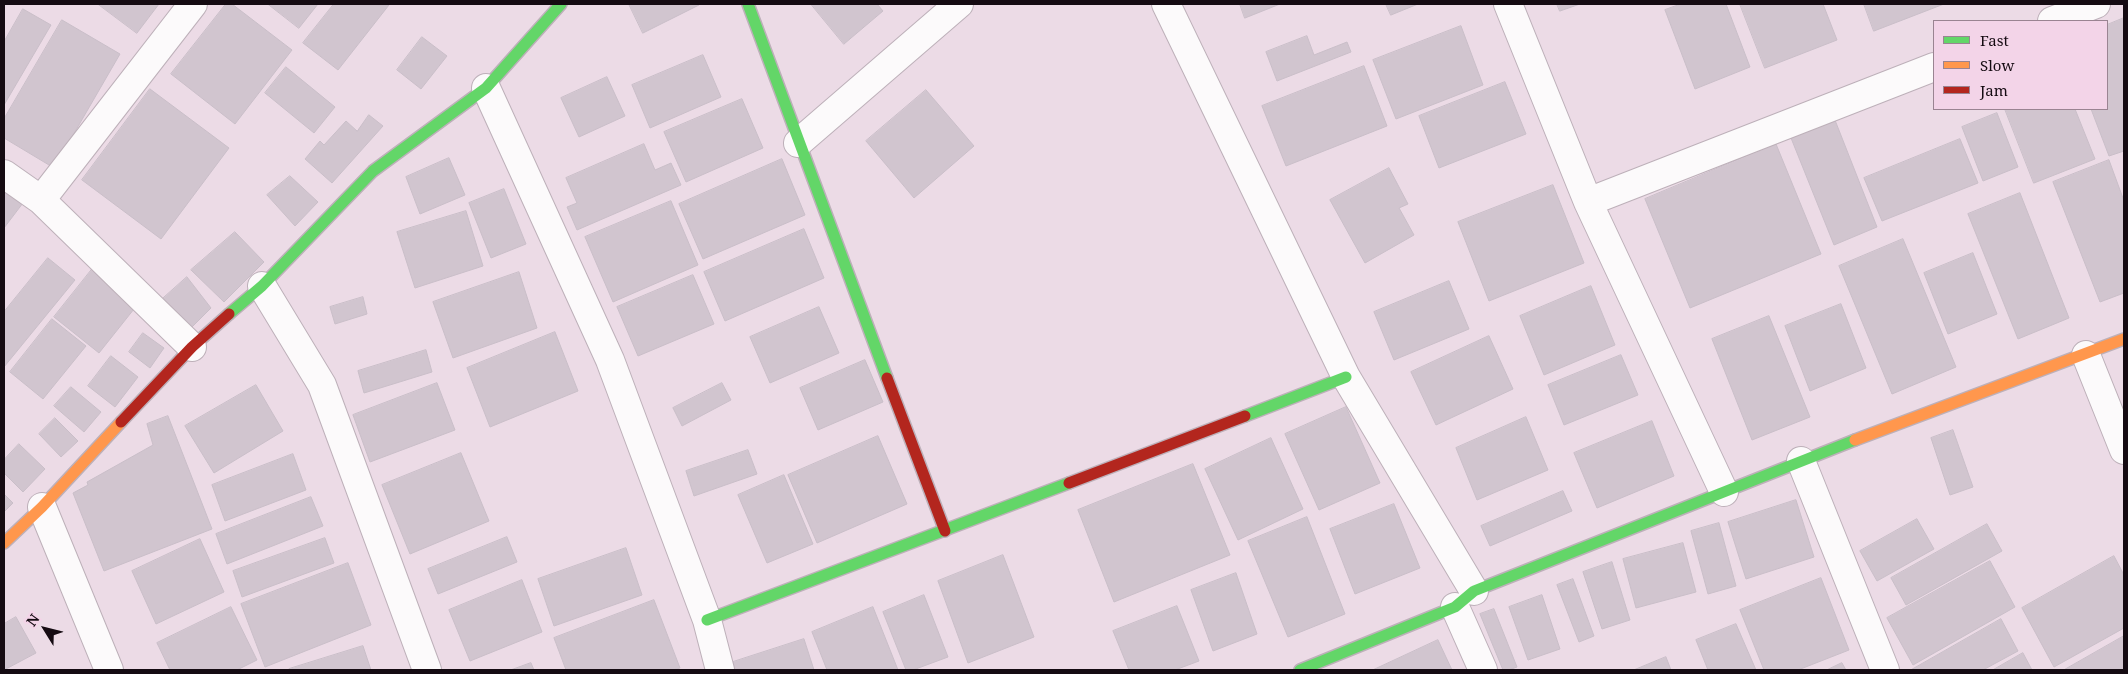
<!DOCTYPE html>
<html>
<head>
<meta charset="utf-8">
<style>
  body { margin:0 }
  #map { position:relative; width:2128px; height:674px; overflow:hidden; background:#ecdbe6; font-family:"Noto Serif",serif }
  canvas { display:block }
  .frame { position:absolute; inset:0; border:5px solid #150b12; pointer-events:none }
  .legend { position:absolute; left:1933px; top:20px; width:175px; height:90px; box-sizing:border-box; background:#f3d4e8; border:1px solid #9a8492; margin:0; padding:6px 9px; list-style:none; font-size:15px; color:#150b12 }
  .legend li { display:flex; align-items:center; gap:10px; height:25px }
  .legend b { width:25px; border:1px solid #9a8492 }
  .north { position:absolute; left:20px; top:604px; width:50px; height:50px; -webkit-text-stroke:4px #f3d4e8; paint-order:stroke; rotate:306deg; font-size:14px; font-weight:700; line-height:20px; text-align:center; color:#150b12 }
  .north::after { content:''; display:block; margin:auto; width:18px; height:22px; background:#150b12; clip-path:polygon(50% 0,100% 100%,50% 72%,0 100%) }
</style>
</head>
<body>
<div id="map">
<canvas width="2128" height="674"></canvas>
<div class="frame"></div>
<ul class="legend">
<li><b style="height:6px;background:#63d668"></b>Fast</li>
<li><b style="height:6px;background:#ff974d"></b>Slow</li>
<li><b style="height:6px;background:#b3261e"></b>Jam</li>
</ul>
<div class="north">N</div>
</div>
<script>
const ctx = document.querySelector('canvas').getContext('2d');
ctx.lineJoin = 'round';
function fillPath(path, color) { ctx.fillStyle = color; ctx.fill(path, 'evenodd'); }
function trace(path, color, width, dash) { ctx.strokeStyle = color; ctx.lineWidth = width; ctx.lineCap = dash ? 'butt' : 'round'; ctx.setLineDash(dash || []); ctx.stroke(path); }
const building = new Path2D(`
  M98,4h61l-22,29z
  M226,4h6l60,46 -57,74 -64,-50z
  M268,4h50l-19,24z
  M334,4l55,1 -51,65 -35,-27z
  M629,4h69l1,1 -56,28z
  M811,4h66l6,7 -39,33z
  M1240,4h40l-35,14z
  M1386,4h32l-27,11z
  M1557,4h23l-20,7z
  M1681,4h45l24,63 -55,22 -30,-79z
  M1740,4h83l14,36 -72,28z
  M1864,4h80l-70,27z
  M23,9l28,16 -47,80v-63z
  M2124,18v133l-15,5 -18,-47h16v-84z
  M62,20l58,34 -66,114 -50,-30v-19z
  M1461,26l22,59 -87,34 -23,-59z
  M1307,36l7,19 33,-13 4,10 -74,29 -11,-29z
  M422,37l25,19 -26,33 -24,-19z
  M703,55l18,42 -71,31 -18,-43z
  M1364,66l23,60 -101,40 -24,-60z
  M286,67l49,40 -21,26 -49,-40z
  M607,77l18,39 -46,21 -18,-39z
  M1505,82l21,52 -87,34 -20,-52z
  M150,89l79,59 -68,91 -79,-59z
  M926,90l48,56 -60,52 -48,-57z
  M742,99l21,49 -77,34 -22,-50z
  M2005,109h70l20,50 -61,24z
  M1997,113l21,54 -35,14 -21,-54z
  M369,115l14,11 -51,57 -27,-24 15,-18 4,4 22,-24 11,10z
  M1833,115l44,112 -43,18 -45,-112z
  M1960,139l18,44 -96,38 -18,-43z
  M644,144l11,26 16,-7 10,22 -104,45 -10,-23 10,-4 -11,-25z
  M1776,144l45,110 -131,54 -45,-109z
  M449,158l16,37 -45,19 -14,-37z
  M782,159l23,56 -102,44 -24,-55z
  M2109,160l15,41v92l-24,9 -47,-120z
  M1389,168l19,36 -9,4 15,27 -49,28 -35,-63z
  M290,176l28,26 -23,24 -28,-31z
  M4,182l22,17 -22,29z
  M1553,185l31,78 -95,38 -31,-79z
  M504,189l22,55 -35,14 -22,-55z
  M2020,193l49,125 -51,21 -50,-125z
  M671,201l27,64 -85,37 -28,-65z
  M466,211l17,55 -68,22 -18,-56z
  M804,229l20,49 -99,43 -21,-49z
  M235,232l29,30 -40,40 -33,-32z
  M1903,239l53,128 -64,27 -53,-128z
  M1973,253l24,61 -49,20 -24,-61z
  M48,258l27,22 -71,87v-55z
  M93,268l45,36 -39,49 -45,-36z
  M519,272l18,56 -84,30 -20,-56z
  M693,275l21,49 -76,32 -21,-49z
  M187,277l24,31 -23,23 -29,-29z
  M1449,281l20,48 -75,31 -20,-48z
  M1591,286l24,59 -71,30 -24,-59z
  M363,297l4,17 -32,10 -5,-17z
  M1841,304l25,64 -56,23 -25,-65z
  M819,307l20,46 -69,30 -20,-46z
  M1769,316l41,101 -58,23 -40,-101z
  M52,319l34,27 -43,53 -33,-27z
  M555,332l23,59 -88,36 -23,-59z
  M143,333l21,15 -14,20 -21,-16z
  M1489,336l24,53 -77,36 -25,-53z
  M426,350l6,22 -68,21 -6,-22z
  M1621,355l17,40 -74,30 -16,-40z
  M111,356l27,21 -23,30 -27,-21z
  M865,360l18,42 -65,28 -18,-42z
  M437,383l18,47 -85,32 -17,-47z
  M722,383l9,17 -49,26 -9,-18z
  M256,385l27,46 -69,42 -29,-47z
  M71,387l30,25 -17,20 -30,-26z
  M1346,407l34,76 -61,27 -34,-76z
  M168,416l44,113 -108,42 -31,-78 15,-8 -1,-3 66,-37 -6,-21z
  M1526,417l22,53 -71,30 -21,-52z
  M55,418l23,23 -17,16 -22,-23z
  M1652,421l22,55 -77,32 -23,-55z
  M1953,430l20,57 -23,8 -19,-57z
  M878,436l29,68 -90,39 -29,-68z
  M1271,438l32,71 -65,31 -33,-71z
  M19,444l26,25 -22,23 -19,-19v-13z
  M748,450l9,24 -63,22 -8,-25z
  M461,453l28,68 -79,33 -28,-69z
  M293,454l13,36 -81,31 -13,-36z
  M1193,464l37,91 -116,47 -36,-92z
  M784,475l29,69 -46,19 -29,-68z
  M1563,491l9,20 -82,35 -9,-20z
  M4,494l9,9 -9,9z
  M311,497l12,29 -96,38 -11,-30z
  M1796,500l18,57 -68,22 -18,-57z
  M1394,504l26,64 -65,26 -25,-65z
  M1307,517l38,97 -57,23 -40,-96z
  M1917,519l17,30 -57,32 -17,-30z
  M1719,523l17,63 -28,8 -17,-63z
  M1987,524l15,27 -96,54 -15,-27z
  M507,537l10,25 -79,32 -10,-25z
  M325,538l9,25 -92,34 -9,-26z
  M200,539l24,53 -68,32 -24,-53z
  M1683,543l13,49 -60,16 -13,-49z
  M626,548l16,47 -88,31 -16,-47z
  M1003,555l31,82 -66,26 -30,-82z
  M2114,556l10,19v53l-70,39 -32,-59z
  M1990,561l25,46 -102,58 -26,-47z
  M1612,562l18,58 -28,9 -19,-57z
  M348,563l23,62 -106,42 -24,-63z
  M1236,573l21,61 -44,17 -22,-61z
  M1821,578l28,72 -51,20h-34l-24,-60z
  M1573,579l21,57 -15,6 -22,-57z
  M522,580l20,52 -72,29 -21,-51z
  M924,595l24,62 -35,13h-7l-23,-58z
  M1542,595l18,54 -32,11 -19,-53z
  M654,600l26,68 -7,2h-107l-12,-32z
  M1177,606l22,55 -24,9h-46l-16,-39z
  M231,607l26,53 -20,10h-67l-13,-27z
  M873,607l25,63h-71l-15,-38z
  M1494,609l23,58 -8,3h-6l-23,-56z
  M16,617l20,36 -32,17v-46z
  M2001,619l17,32 -35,19h-72z
  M1736,624l20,46h-48l-12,-30z
  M2124,636v34h-60z
  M804,639l10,31h-79l-2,-8z
  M1438,640l14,30h-79z
  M363,646l8,24h-82v-1z
  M2023,653l9,17h-39z
  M1666,657l5,13h-37z
  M531,663l3,7h-23z
  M1842,663l4,7h-19z`);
const street = new Path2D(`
  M1166,4l180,373 128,214
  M1508,4l80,198 136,290
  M2052,21l44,-17
  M486,88l124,272 97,260 13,50
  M798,143l161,-139
  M4,174l37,26 151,147
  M41,200l152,-196
  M1588,202l346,-135
  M262,286l60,99 105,285
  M2086,355l38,95
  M1801,461l84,209
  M42,507l67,163
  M1455,607l28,63`);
const fast = new Path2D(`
  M748,4l139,374
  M229,314l33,-28 111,-115 113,-83 75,-84
  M1245,416l101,-39
  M707,620l362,-137
  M1300,670l155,-63 19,-16 381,-151`);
const slow = new Path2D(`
  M1855,440l269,-101
  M4,543l38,-36 79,-85`);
const jam = new Path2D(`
  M887,378l58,153
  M121,422l71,-75 37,-33
  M1069,483l176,-67`);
fillPath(building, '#d1c5cf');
trace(building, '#c9bec8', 1);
trace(street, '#bdb0b9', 30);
trace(fast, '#bdb0b9', 14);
trace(slow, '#bdb0b9', 14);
trace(jam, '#bdb0b9', 14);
trace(street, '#fcfafb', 28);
trace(fast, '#63d668', 11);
trace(slow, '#ff974d', 11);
trace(jam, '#b3261e', 11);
</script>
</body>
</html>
